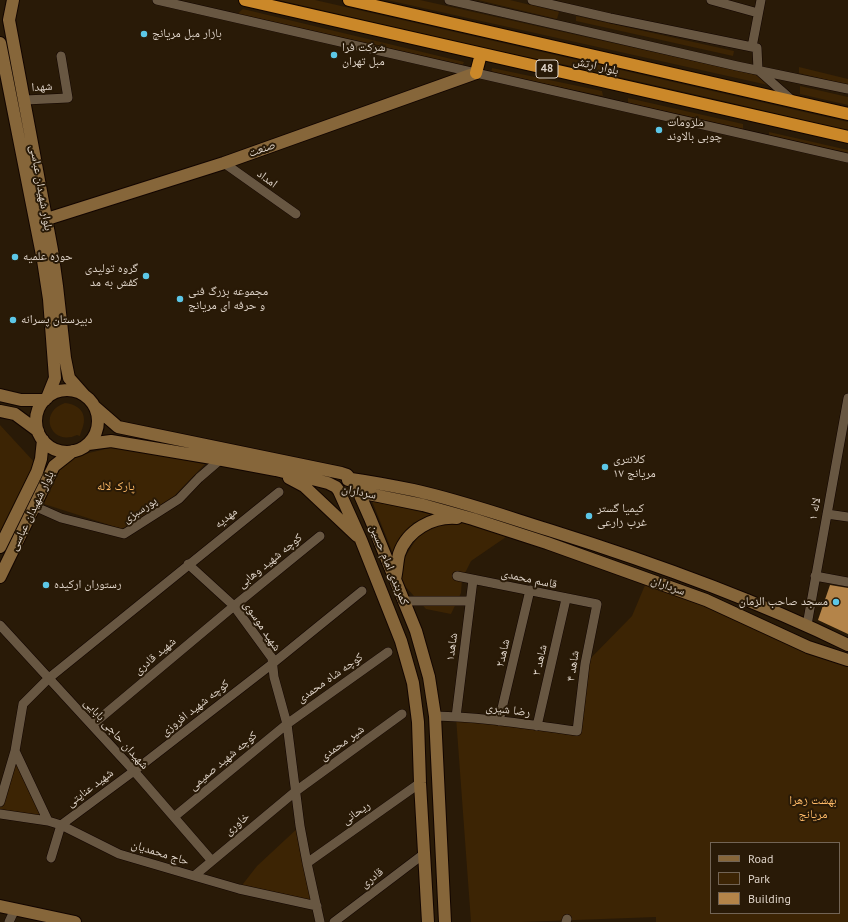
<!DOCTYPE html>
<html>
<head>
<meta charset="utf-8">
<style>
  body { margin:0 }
  #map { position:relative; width:848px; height:922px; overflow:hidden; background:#291a07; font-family:"PT Sans",sans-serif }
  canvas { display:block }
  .legend { position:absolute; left:710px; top:842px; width:130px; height:72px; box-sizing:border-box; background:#291a07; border:1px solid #726455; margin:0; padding:5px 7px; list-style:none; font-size:12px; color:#dfd4c9 }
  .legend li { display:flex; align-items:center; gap:8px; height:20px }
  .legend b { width:20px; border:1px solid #726455 }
</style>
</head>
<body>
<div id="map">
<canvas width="848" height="922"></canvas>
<ul class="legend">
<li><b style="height:5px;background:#86663a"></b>Road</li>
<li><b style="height:11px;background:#3c2404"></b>Park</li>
<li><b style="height:11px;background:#b48449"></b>Building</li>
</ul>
</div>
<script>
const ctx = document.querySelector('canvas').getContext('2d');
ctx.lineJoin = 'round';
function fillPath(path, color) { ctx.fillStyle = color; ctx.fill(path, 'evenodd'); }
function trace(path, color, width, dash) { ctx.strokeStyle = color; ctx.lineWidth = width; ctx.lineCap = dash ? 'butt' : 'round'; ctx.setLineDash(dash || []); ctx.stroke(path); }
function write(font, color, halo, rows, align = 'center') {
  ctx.font = font + ' "PT Sans","Noto Naskh Arabic",sans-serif'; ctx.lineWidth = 4; ctx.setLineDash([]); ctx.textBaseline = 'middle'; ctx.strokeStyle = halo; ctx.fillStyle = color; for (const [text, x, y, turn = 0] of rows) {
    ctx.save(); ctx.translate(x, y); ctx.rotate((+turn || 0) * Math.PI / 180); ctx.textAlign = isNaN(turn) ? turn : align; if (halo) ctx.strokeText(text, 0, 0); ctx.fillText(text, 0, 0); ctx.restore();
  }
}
const green = new Path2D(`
  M279,0h36l533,122v9l-124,-30 -162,-37 -75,-15z
  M387,0h33l349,78 -1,7z
  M478,0h32l49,12 -2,7z
  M243,9l221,53 -3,6 -225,-53z
  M576,16l158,35 -1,5 -157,-35z
  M799,67l49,12v6l-49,-12z
  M492,68l110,23 1,5 -112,-23z
  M800,86l48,11v8l-48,-11z
  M628,98l115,26v6l-115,-27z
  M769,132l79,18v4l-79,-18z
  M65,403c10,1 19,6 19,17 0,6 -3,11 -4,16l-3,-1c-26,12 -40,-23 -12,-32z
  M0,425l36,39 -36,71z
  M114,447l91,17 -31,32 -52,33 -78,-25 13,-33 19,-15z
  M372,501l62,14 -21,8 -19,33z
  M479,522l27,15 -35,24 -9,18 -1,14 -10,21 -25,-5 -25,-27 4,-25 12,-19 11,-10 19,-5z
  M648,578l200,82v262h-192v-5l-134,5h-51l-15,-205 121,14 8,-67 47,-48zM711,843h128v70h-128z
  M15,751l33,70 -48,-7v-12z
  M300,826l17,80 -78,-17 18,-23z`);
const building = new Path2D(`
  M830,585l18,3v46l-30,-14z`);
const street = new Path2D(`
  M157,0l691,158
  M449,0l288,66 111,23
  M532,0l78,18 147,30 1,22 35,31
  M711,0l47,13
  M752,47l9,-47
  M25,100l43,-2 -7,-42
  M224,163l72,51
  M34,506l27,12 63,16 55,-35 20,-21 22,-19
  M827,514l21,3
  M188,564l46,42 38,52 2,19 13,47 13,102 7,37 13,59
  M815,576l33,6
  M404,601h65
  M0,625l134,146 78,90
  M807,625l41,-227
  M435,716c48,1 95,9 142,15l8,-67 12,-60 -140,-28
  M456,717l17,-137
  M499,721l31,-131
  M92,725l142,-119 86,-70
  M537,726l29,-127
  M15,751l33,70
  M0,802l15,-51 8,-47 26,-26 230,-186
  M0,814l48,7 13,4 58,29 75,22 45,13 78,17
  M174,817l113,-93 101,-72
  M51,858l10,-33 73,-54 138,-107 90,-73
  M307,863l113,-80
  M194,876l102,-85 106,-77
  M9,922l6,-13
  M334,922l91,-69
  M566,922l1,-3`);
const secondary = new Path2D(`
  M13,0l-4,20 43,230 5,36 8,72 4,20 15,17
  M0,43l43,217 6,39 6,79 -8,20
  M47,219l177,-56 252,-90
  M36 421a31 31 0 1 1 62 0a31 31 0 1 1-62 0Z
  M0,395l21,5h24
  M95,407l23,20 223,46 6,2 8,9 15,34 46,113 13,46 6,39 10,206
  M0,411l15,3 23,17
  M88,444l23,-3 101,17 64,12 52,13 8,4 3,4 22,49 40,101 12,42 5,39 2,61 8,139
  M289,478l15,8 53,50
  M348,480l3,-1c21,3 42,7 62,11 46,10 91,26 136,40 102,32 203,68 299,115
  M354,491l69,14 50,14 74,24 159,57 102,47 40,13
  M0,547l37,-75 4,-13 2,-19
  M0,577l54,-111 19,-15
  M395,579c2,-8 2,-17 4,-25 8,-24 34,-38 58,-36
  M0,906l75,16`);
const highway = new Path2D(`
  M245,0l603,137
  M349,0l499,114
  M476,73l5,-19`);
const markers = [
  [144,34,4,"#5cc7e7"],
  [334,55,4,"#5cc7e7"],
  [659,130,4,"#5cc7e7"],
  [15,257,4,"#5cc7e7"],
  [146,276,4,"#5cc7e7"],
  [180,299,4,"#5cc7e7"],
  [13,320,4,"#5cc7e7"],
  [605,467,4,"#5cc7e7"],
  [589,516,4,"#5cc7e7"],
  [46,585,4,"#5cc7e7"],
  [836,602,4,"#5cc7e7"]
];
const shields = [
  [547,69,22]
];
const shieldNames = [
  ["48",547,69]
];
const poiNames = [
  ["بازار مبل مریانج",152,34],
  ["شرکت فرا",342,48],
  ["مبل تهران",342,62],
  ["ملزومات",667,123],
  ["چوبی بالاوند",667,137],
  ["حوزه علمیه",23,257],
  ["گروه تولیدی",138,269,"right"],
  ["کفش به مد",138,283,"right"],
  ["مجموعه بزرگ فنی",188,292],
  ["و حرفه ای مریانج",188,306],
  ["دبیرستان پسرانه",21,320],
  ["کلانتری",613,460],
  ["۱۷ مریانج",613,474],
  ["کیمیا گستر",597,509],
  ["غرب زارعی",597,523],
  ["رستوران ارکیده",54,585],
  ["مسجد صاحب الزمان",828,602,"right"]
];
const streetNames = [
  ["بلوار ارتش",596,66,13],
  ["شهدا",42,87,-4],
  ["صنعت",262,149,-20],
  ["امداد",267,179,36],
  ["بلوار شهیدان عباسی",41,188,80],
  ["سرداران",359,492,11],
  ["لاله ۱",815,509,-80],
  ["پورسبزی",140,510,-33],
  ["بلوار شهیدان عباسی",32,511,-64],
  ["مهدیه",226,518,-39],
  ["کوچه شهید وهابی",270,561,-39],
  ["کمربندی امام حسین",389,565,68],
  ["قاسم محمدی",529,579,12],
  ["سرداران",668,586,20],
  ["شهید موسوی",262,626,56],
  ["شاهد۱",452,647,-83],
  ["شاهد۲",503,653,-77],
  ["شهید قادری",155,656,-40],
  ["شاهد ۳",540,660,-77],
  ["شاهد ۴",573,666,-81],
  ["کوچه شاه محمدی",330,678,-35],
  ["کوچه شهید افروزی",195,708,-38],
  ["رضا شیری",508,710,7],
  ["شهیدان حاجی بابایی",116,734,48],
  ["شیر محمدی",342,743,-36],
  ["کوچه شهید صمیمی",223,761,-40],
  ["شهید عنایتی",90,788,-37],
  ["ریحانی",356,813,-35],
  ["خاوری",237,824,-40],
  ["حاج محمدیان",160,853,17],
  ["قادری",372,878,-37]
];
const parkNames = [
  ["پارک لاله",116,487],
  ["بهشت زهرا",813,801],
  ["مریانج",813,815]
];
fillPath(green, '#3c2404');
fillPath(building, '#b48449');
trace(street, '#120500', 10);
trace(secondary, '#120500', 14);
trace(highway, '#120500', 14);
trace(street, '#685742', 9);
trace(secondary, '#86663a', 12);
trace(highway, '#cb8829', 12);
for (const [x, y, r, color] of markers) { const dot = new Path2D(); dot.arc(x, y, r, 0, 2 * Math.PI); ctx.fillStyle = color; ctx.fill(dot); trace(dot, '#291a07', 1.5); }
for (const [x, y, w] of shields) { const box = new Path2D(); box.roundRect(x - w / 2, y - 9, w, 18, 3); ctx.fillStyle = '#291a07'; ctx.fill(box); trace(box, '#dfd4c9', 1); }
write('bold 11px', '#dfd4c9', null, shieldNames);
write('12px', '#dfd4c9', '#291a07', poiNames, 'left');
write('12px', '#dfd4c9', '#291a07', streetNames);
write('12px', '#ffbb68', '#291a07', parkNames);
</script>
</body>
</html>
